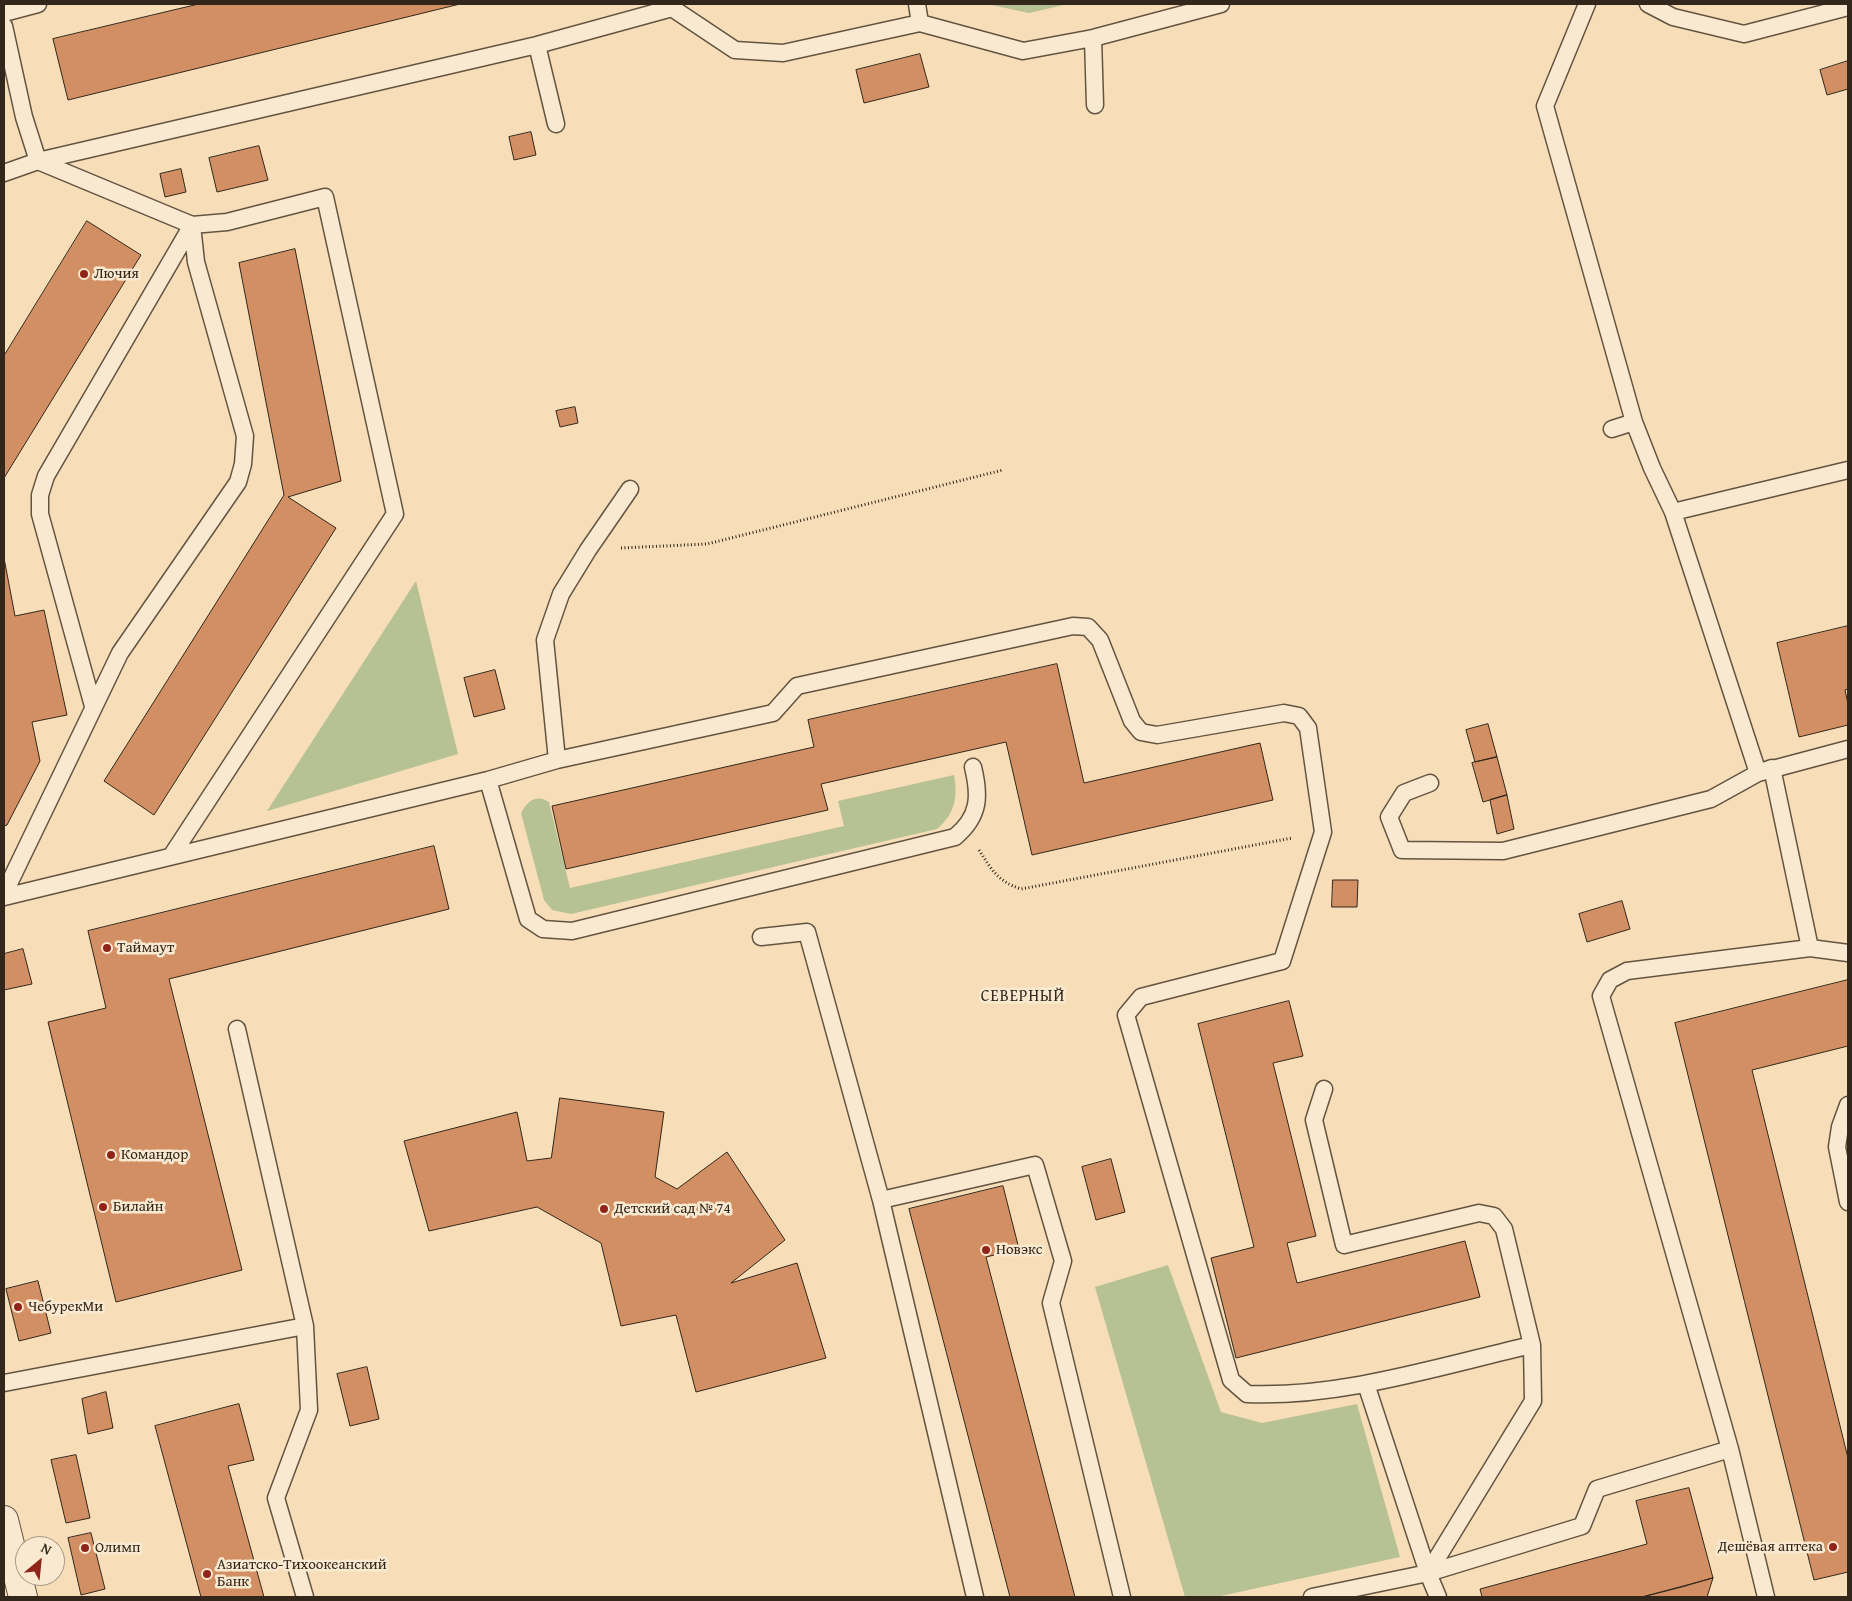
<!DOCTYPE html>
<html>
<head>
<meta charset="utf-8">
<style>
  body { margin:0 }
  #map { position:relative; width:1852px; height:1601px; overflow:hidden; background:#f7ddb8; font-family:"Gentium Book Plus",serif }
  canvas { display:block }
  .frame { position:absolute; inset:0; border:5px solid #32271a; pointer-events:none }
  .north { position:absolute; left:15px; top:1536px; width:50px; height:50px; box-sizing:border-box; background:#fae9d1; border:1px solid #aa9b88; border-radius:50%; rotate:28deg; font-size:14px; font-weight:700; line-height:20px; text-align:center; color:#32271a }
  .north::after { content:''; display:block; margin:auto; width:18px; height:22px; background:#8f2418; clip-path:polygon(50% 0,100% 100%,50% 72%,0 100%) }
</style>
</head>
<body>
<div id="map">
<canvas width="1852" height="1601"></canvas>
<div class="frame"></div>
<div class="north">N</div>
</div>
<script>
const ctx = document.querySelector('canvas').getContext('2d');
ctx.lineJoin = 'round';
function fillPath(path, color) { ctx.fillStyle = color; ctx.fill(path, 'evenodd'); }
function trace(path, color, width, dash) { ctx.strokeStyle = color; ctx.lineWidth = width; ctx.lineCap = dash ? 'butt' : 'round'; ctx.setLineDash(dash || []); ctx.stroke(path); }
function write(font, color, halo, rows, align = 'center') {
  ctx.font = font + ' "Gentium Book Plus",serif'; ctx.lineWidth = 5; ctx.setLineDash([]); ctx.textBaseline = 'middle'; ctx.strokeStyle = halo; ctx.fillStyle = color; for (const [text, x, y, turn = 0] of rows) {
    ctx.save(); ctx.translate(x, y); ctx.rotate((+turn || 0) * Math.PI / 180); ctx.textAlign = isNaN(turn) ? turn : align; if (halo) ctx.strokeText(text, 0, 0); ctx.fillText(text, 0, 0); ctx.restore();
  }
}
const green = new Path2D(`
  M987,4h81l-39,9z
  M416,581l42,173 -191,57z
  M954,775c4,22 1,39 -17,54l-366,85 -19,-4 -8,-10 -23,-87c6,-12 16,-19 28,-11l21,86 274,-62 -6,-25z
  M1168,1265l53,147 41,11 95,-19 43,153 -184,40h-31l-90,-310z`);
const building = new Path2D(`
  M199,4h261l-392,96 -15,-61z
  M920,54l9,33 -65,16 -8,-33z
  M1848,61v28l-21,6 -7,-25z
  M531,132l5,23 -22,5 -5,-23z
  M259,146l9,34 -51,12 -8,-34z
  M181,169l5,23 -21,5 -5,-23z
  M87,221l54,34 -137,223v-122z
  M295,249l46,232 -53,16 48,31 -182,287 -50,-34 180,-286 -45,-232z
  M575,407l3,16 -18,4 -4,-16z
  M4,558l11,58 29,-6 23,105 -35,7 8,39 -33,64 -3,1z
  M1848,626v63l-3,1 3,14v21l-49,12 -22,-94z
  M1057,664l27,119 176,-40 13,57 -241,55 -26,-113 -185,42 7,26 -262,59 -14,-63 262,-59 -6,-27z
  M495,670l10,39 -31,8 -10,-39z
  M1488,724l9,33 -22,5 -9,-32z
  M1497,757l10,38 -24,7 -11,-39z
  M1507,795l7,34 -17,5 -7,-34z
  M434,846l15,63 -280,70 73,291 -126,32 -68,-280 58,-14 -18,-77z
  M1333,880h25l-1,27h-25z
  M1622,901l8,28 -43,13 -8,-28z
  M23,949l9,35 -28,6v-36z
  M1848,980v66l-96,24 96,388v114l-34,8 -139,-557z
  M1289,1001l14,55 -30,7 43,173 -29,7 10,40 168,-42 15,56 -244,61 -25,-100 43,-11 -56,-223z
  M560,1098l104,14 -9,65 22,12 50,-37 58,88 -54,43 66,-20 29,95 -130,34 -20,-77 -55,11 -20,-83 -64,-36 -108,24 -25,-90 113,-29 10,49 24,-3z
  M1111,1159l14,53 -29,8 -14,-53z
  M1003,1186l16,63 -33,8 89,340h-65l-101,-388z
  M38,1281l13,52 -32,8 -13,-52z
  M367,1367l12,52 -29,7 -13,-52z
  M106,1392l7,36 -25,6 -6,-35z
  M239,1404l15,56 -26,6 36,131h-63l-46,-171z
  M76,1455l14,63 -24,5 -15,-63z
  M1689,1488l24,90 -71,19h-160l-2,-8 167,-45 -11,-43z
  M91,1533l14,56 -24,6 -13,-57z
  M1713,1578l-6,19h-65l40,-10z`);
const path = new Path2D(`
  M621,548l86,-4 296,-74
  M979,850c13,20 18,31 42,39l271,-51`);
const lane = new Path2D(`
  M917,4l3,19
  M1587,4l-42,102 89,316 18,46 21,44 85,261 14,-5 38,180
  M1648,4l25,13 71,17 104,-27
  M4,13l34,-9
  M4,26l20,91 14,44 154,64 4,37 49,174 -2,28 -5,18 -118,171 -116,241
  M1093,38l2,67
  M537,45l19,79
  M4,173l34,-12 499,-116 135,-37 63,42 48,3 137,-30 103,28 70,-13 128,-34
  M1612,429l22,-7
  M1673,512l175,-42
  M93,706l-53,-192v-19l6,-19 146,-251 35,-3 98,-25 70,317 -223,341
  M557,760l-12,-120 16,-46 27,-44 42,-61
  M488,780l40,139 15,10 29,2 383,-94c25,-21 25,-41 18,-70
  M1430,783l-26,10 -15,24 13,33 101,1 208,-52 47,-26 90,-24
  M4,897l484,-117 69,-20 216,-47 24,-27 276,-60 15,1 12,13 32,81 9,11 16,3 127,-22 15,3 9,12 15,104 -41,129 -141,36 -15,18 105,365 16,14c94,4 193,-28 285,-49
  M761,937l46,-5 74,268 94,397
  M237,1029l68,297 4,84 -33,88 29,99
  M1324,1089l-10,31 30,125 135,-32 15,3 10,13 28,116 1,56 -105,172 10,24
  M1848,1105l-8,22 -3,20 11,55
  M881,1200l154,-35 28,96 -12,42 71,294
  M4,1383l301,-57
  M1366,1384l62,189
  M1312,1597l116,-24 154,-47 15,-37 133,-40
  M1766,1597l-36,-148 -129,-453 9,-16 17,-9 183,-23 38,5`);
const street = new Path2D(`
  M4,1520l19,77`);
const markers = [
  [84,274,5,"#8f2418"],
  [107,948,5,"#8f2418"],
  [111,1155,5,"#8f2418"],
  [103,1207,5,"#8f2418"],
  [604,1209,5,"#8f2418"],
  [986,1250,5,"#8f2418"],
  [18,1307,5,"#8f2418"],
  [1833,1547,5,"#8f2418"],
  [85,1548,5,"#8f2418"],
  [207,1574,5,"#8f2418"]
];
const poiNames = [
  ["Лючия",94,274],
  ["Таймаут",117,948],
  ["Командор",121,1155],
  ["Билайн",113,1207],
  ["Детский сад № 74",614,1209],
  ["Новэкс",996,1250],
  ["ЧебурекМи",28,1307],
  ["Дешёвая аптека",1823,1547,"right"],
  ["Олимп",95,1548],
  ["Азиатско-Тихоокеанский",217,1565],
  ["Банк",217,1582]
];
const neighbourhoodNames = [
  ["СЕВЕРНЫЙ",1023,997]
];
fillPath(green, '#b7c294');
fillPath(building, '#d28f64');
trace(building, '#32271a', 1);
trace(lane, '#635442', 19);
trace(street, '#635442', 30);
trace(path, '#32271a', 3, [1, 2.5]);
trace(lane, '#fae9d1', 16);
trace(street, '#fae9d1', 28);
for (const [x, y, r, color] of markers) { const dot = new Path2D(); dot.arc(x, y, r, 0, 2 * Math.PI); ctx.fillStyle = color; ctx.fill(dot); trace(dot, '#fae9d1', 2); }
write('15px', '#32271a', '#fae9d1', poiNames, 'left');
ctx.letterSpacing = '1px';
write('16px', '#32271a', '#fae9d1', neighbourhoodNames);
ctx.letterSpacing = '0px';
</script>
</body>
</html>
